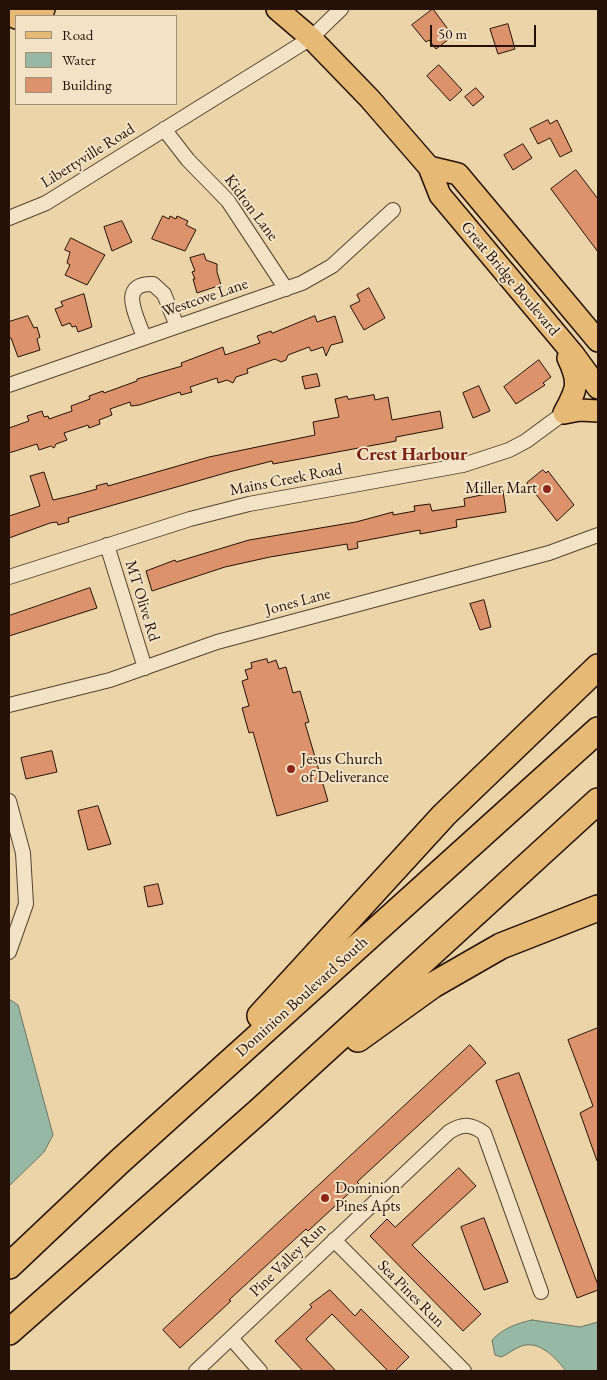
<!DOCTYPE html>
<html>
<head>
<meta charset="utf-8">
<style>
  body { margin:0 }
  #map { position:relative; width:607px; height:1380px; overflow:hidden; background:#ebd4a7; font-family:"EB Garamond",serif }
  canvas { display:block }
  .frame { position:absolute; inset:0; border:10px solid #251108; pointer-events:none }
  .legend { position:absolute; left:15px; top:15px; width:162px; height:90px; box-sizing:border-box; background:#f2e3c6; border:1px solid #a08f7a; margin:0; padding:6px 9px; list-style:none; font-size:15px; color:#251108 }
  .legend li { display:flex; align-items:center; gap:10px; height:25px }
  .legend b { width:25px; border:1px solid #a08f7a }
  .scale { position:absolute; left:430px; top:25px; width:106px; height:22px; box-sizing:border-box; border:2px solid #251108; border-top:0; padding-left:6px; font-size:15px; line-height:18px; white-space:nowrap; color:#251108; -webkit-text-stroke:4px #f2e3c6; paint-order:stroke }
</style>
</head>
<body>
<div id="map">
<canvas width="607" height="1380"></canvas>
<div class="frame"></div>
<ul class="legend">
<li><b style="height:6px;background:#e6ba74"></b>Road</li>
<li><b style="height:14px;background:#98b8a6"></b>Water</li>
<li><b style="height:14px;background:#dc926b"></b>Building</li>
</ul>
<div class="scale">50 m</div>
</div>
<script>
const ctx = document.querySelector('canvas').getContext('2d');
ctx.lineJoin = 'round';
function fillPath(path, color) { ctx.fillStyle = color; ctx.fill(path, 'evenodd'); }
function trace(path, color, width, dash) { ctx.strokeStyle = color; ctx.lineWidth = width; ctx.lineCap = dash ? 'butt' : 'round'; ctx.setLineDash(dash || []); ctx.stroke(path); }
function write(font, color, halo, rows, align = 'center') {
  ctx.font = font + ' "EB Garamond",serif'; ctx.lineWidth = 4; ctx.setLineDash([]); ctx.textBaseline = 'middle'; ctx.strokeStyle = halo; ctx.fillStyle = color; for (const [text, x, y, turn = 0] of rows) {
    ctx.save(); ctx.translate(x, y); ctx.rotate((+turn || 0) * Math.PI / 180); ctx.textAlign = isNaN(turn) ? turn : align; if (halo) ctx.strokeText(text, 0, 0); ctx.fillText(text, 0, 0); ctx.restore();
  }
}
const water = new Path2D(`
  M9,999l9,6 35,130 -9,17 -35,34z
  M532,1320l48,7 18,-5v49h-32c-10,-13 -28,-33 -47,-24 -7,3 -12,8 -18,10l-6,-2 -3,-15c12,-12 23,-16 40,-20z`);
const building = new Path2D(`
  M433,9l20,27 -17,13 -7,-9 -3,2 -14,-17z
  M508,24l7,25 -17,5 -8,-25z
  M439,65l23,25 -12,11 -23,-25z
  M476,88l8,9 -11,9 -8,-9z
  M548,120l2,4 7,-4 15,31 -12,6 -10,-19 -12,6 -8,-15z
  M523,144l9,14 -19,12 -9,-15z
  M576,170l22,29v53l-47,-63z
  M163,216l6,3 1,-3 6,3 1,-3 11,5 -2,4 10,5 -11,21 -33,-12z
  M122,221l10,21 -20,9 -8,-24z
  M71,238l34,17 -18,30 -22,-10 5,-10 -3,-2 3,-11 -5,-2z
  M204,254l2,6 11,4v8l4,13 -24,8 -4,-14h2l-3,-7 3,-1 -5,-13z
  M369,288l16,30 -21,12 -14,-24 10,-5 -3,-6z
  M84,294l8,33 -14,5 -2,-6 -4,1 -2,-4 -8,3 -7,-17 8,-3 -2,-4z
  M28,316l6,12 3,-1 3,10 -3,2 3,11 -22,7 -7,-19h-2v-16z
  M315,316l2,6 18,-6 8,26 -12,3 -5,11 -3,-9 -12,4 -2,-4 -21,8 -2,5 -5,2 -6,-3 -28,10 1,4 -12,4 -3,6 -6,-3 -9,3 -1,-5 -27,9 2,5 -11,3 -1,-3 -41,13 -8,1 -1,-4 -20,7 2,6 -13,5 1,4 -11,4 -1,-3 -24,8 3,7 -11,4 -2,4 -3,-2 -12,4 -2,-6 -28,9v-25l20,-7 -2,-5 15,-5 2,6 4,-1 1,3 23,-8 -1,-5 19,-7 -1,-3 14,-5 1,2 33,-12v-2l45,-13 -1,-3 42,-16 2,8 35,-12 -3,-7 14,-5 1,2z
  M539,360l12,17 -8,6 2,2 -29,19 -12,-17z
  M317,374l3,12 -15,3 -3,-12z
  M479,386l11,25 -17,7 -10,-25z
  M374,395l1,5 13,-3 4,23 48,-9 3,17 -47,9v4l-123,23 -1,-3 -43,11 -161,46 1,4 -11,3 -1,-3 -7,1 -41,15v-22l31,-10 -10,-30 14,-4 9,28 22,-5 22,-6 -1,-3 11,-3 1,3 101,-29 106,-22 -2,-13 26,-5 -4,-18 12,-3 1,3z
  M543,470l3,3 2,-2 26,34 -17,16 -30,-38z
  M503,491l3,21 -50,8 1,7 -37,7v-4l-63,12 1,6 -10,2 -1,-6 -77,13 -45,10 -73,24 -6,-20 29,-11 1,2 73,-22 107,-18 37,-10v3l22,-4 -1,-5 16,-2 2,7 33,-5 -1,-7z
  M90,588l7,20 -88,28v-20z
  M484,600l7,27 -11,3 -10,-26z
  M267,659l1,4 8,-3 3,9 7,-2 7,26 7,-2 9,31 -4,1 23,78 -51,15 -24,-84 -4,1 -7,-25 7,-2 -7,-25 6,-2 -3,-9 7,-2 -1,-5z
  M52,751l5,21 -31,7 -5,-21z
  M98,806l13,38 -23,6 -10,-39z
  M158,884l5,20 -15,3 -4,-20z
  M598,1028v132l-1,1 -17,-48 13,-7 -25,-66z
  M470,1045l16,18 -129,119 2,2 -51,47 -2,-2 -77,71 2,1 -51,47 -17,-18z
  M519,1073l79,212v5l-21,8 -81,-217z
  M459,1168l17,18 -64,59 69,69 -18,17 -93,-95 17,-17 8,8z
  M484,1218l24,64 -24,8 -23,-63z
  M330,1290l25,26 6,-7 48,48 -14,14h-7l-56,-57 -26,25 30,32h-33l-28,-30 37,-34 -2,-2z`);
const minor = new Path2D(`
  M164,129l24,31 40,41 58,88
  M9,218l37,-15 238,-148 27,-17 30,-29
  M144,337c-7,-20 -27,-54 9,-53l11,10 13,32
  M9,385l293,-102 30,-17 61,-56
  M107,545l38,123
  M9,577l181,-58 59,-15 214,-39 46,-15 17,-9 38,-28
  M9,705l101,-25 107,-38 332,-89 49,-18
  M9,801l14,52 3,51 -17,48
  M334,1240l130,131
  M231,1338l29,33
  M196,1371l253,-239c14,-9 22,-8 35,1l57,159`);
const primary = new Path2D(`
  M277,9l34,29 59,61 59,68 11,28 134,160 24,33
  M429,167l29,7 140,167
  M564,413c13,-24 16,-30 4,-55
  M564,413l16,-3 18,1`);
const motorway = new Path2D(`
  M17,16l25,-7
  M260,1016l184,-201 154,-148
  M358,1039l75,-54 68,-39 97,-38
  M9,1266l110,-104 479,-432
  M9,1332l250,-221 339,-310`);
const markers = [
  [547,489,5,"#8f2418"],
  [291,769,5,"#8f2418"],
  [325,1198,5,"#8f2418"]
];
const streetNames = [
  ["Libertyville Road",88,156,-32],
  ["Kidron Lane",251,208,53],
  ["Great Bridge Boulevard",510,279,50],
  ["Westcove Lane",205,298,-19],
  ["Mains Creek Road",286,480,-11],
  ["MT Olive Rd",142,601,73],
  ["Jones Lane",298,602,-15],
  ["Dominion Boulevard South",302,997,-42],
  ["Pine Valley Run",288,1260,-44],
  ["Sea Pines Run",411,1294,45]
];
const poiNames = [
  ["Miller Mart",537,489,"right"],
  ["Jesus Church",301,760],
  ["of Deliverance",301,778],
  ["Dominion",335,1189],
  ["Pines Apts",335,1207]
];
const neighbourhoodNames = [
  ["Crest Harbour",412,455]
];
fillPath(water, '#98b8a6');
trace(water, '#6a7567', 1);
fillPath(building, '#dc926b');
trace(building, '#251108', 1);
trace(minor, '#564230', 16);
trace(primary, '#251108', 24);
trace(motorway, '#251108', 28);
trace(minor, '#f2e3c6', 14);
trace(primary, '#e6ba74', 21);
trace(motorway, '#e6ba74', 25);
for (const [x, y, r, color] of markers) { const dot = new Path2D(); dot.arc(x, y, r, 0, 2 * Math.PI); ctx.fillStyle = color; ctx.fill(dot); trace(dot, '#f2e3c6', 2); }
write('16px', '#251108', '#f2e3c6', streetNames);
write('16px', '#251108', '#f2e3c6', poiNames, 'left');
write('bold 18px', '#7a1f14', '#f2e3c6', neighbourhoodNames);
</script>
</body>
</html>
